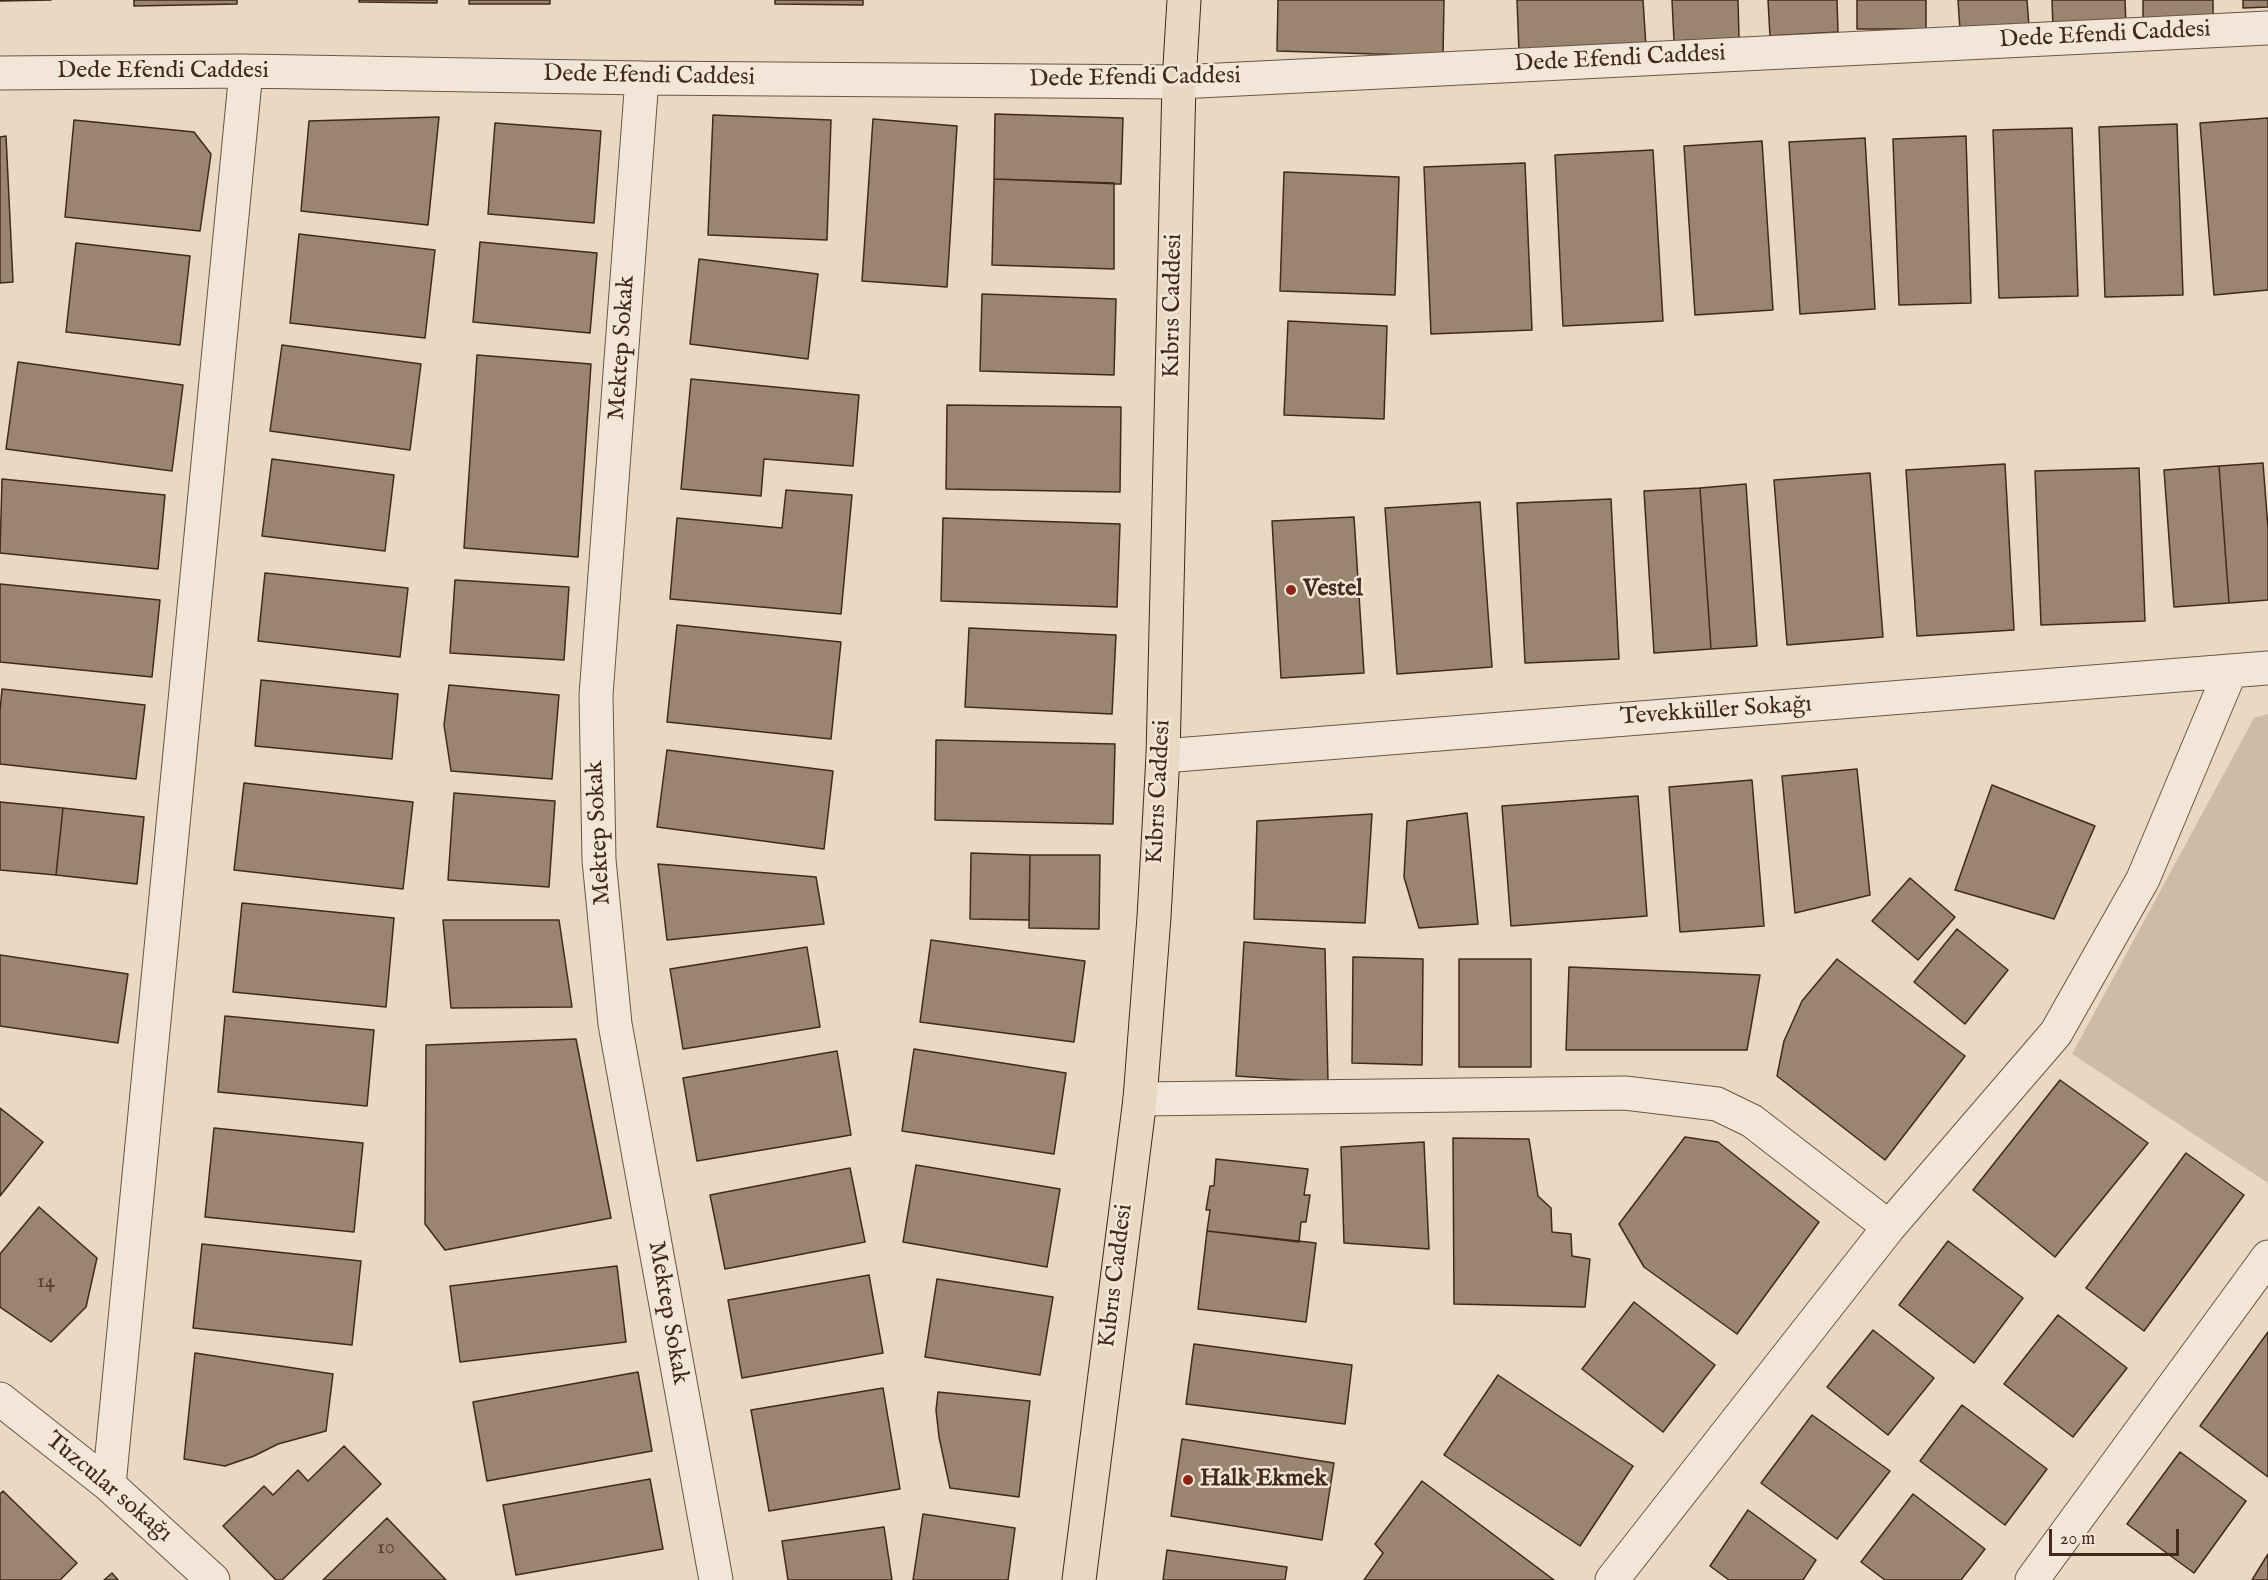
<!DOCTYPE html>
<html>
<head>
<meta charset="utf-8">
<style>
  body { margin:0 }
  #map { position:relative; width:2268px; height:1580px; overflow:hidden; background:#e9d9c2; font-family:"IM FELL English",serif }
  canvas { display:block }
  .scale { position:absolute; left:2049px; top:1529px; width:130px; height:27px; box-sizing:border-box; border:3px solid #432918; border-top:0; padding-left:8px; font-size:18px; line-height:21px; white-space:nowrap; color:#432918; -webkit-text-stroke:4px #f1e6d7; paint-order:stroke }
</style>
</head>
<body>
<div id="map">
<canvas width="2268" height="1580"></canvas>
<div class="scale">20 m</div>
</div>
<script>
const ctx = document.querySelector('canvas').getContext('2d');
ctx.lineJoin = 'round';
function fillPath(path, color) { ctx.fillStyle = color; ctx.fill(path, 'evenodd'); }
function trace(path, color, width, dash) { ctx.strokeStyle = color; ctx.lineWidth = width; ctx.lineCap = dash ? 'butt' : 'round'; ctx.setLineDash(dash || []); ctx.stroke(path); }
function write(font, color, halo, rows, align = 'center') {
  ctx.font = font + ' "IM FELL English",serif'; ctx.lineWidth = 5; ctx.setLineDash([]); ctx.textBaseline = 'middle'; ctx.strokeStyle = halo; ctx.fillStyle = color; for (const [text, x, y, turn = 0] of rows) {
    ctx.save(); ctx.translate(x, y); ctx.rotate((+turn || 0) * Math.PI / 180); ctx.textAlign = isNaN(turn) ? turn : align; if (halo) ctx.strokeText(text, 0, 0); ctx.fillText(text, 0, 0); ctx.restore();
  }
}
const green = new Path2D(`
  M2268,714v469l-196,-129 182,-336z`);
const building = new Path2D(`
  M0,0h51l-51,1z
  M134,0h103v4l-103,2z
  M359,0h78v3l-78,-1z
  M469,0h81v4h-81z
  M775,0h88v5l-88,-1z
  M1278,0h166l-1,56 -166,-5z
  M1517,0h126l3,47 -127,5z
  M1672,0h66l1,38 -65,3z
  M1768,0h69l1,32 -68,4z
  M1857,0h69v29h-69z
  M1958,0h69l2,27 -69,3z
  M2052,0h73l1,26 -73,2z
  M2143,0h70v19h-70z
  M2243,0h25v7l-25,1z
  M995,114l128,4 -2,66 -127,-5z
  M713,115l118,5 -4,120 -119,-5z
  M439,117l-11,108 -127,-14 8,-90z
  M2268,118v172l-54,5 -14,-172z
  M873,119l84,7 -10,161 -85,-6z
  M74,120l120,12 17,22 -11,77 -135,-14z
  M495,123l106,8 -7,92 -106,-9z
  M2177,124l6,171 -78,2 -6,-170z
  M2072,128l6,168 -79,2 -6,-168z
  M6,136l7,146 -13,1v-146z
  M1966,136l5,167 -72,2 -6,-166z
  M1865,138l10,171 -75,5 -11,-172z
  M1762,141l11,169 -78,5 -11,-169z
  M1653,150l10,171 -100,5 -8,-171z
  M1525,163l7,167 -101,4 -7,-167z
  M1284,172l115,5 -4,118 -115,-4z
  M994,179l120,4v86l-122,-4z
  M299,234l136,16 -10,88 -135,-15z
  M480,242l117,11 -7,80 -117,-11z
  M76,243l114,13 -10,89 -114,-13z
  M699,259l119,15 -10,85 -118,-15z
  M982,294l134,5 -2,76 -134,-4z
  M1288,321l99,5 -3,93 -100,-4z
  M282,345l139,19 -11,86 -140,-19z
  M477,355l114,9 -13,193 -114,-9z
  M18,362l165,23 -11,86 -166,-22z
  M691,379l168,16 -6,71 -89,-7 -3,37 -80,-7z
  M947,405l174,2 -1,85 -174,-3z
  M272,459l122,16 -9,76 -123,-15z
  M2263,463l5,65v72l-39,3 -10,-137z
  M2005,464l9,166 -97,6 -11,-166z
  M2219,466l10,137 -55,4 -10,-137z
  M2139,468l6,153 -104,4 -6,-154z
  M1870,473l13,164 -96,8 -13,-165z
  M2,479l163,16 -7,74 -158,-16z
  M1746,484l11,162 -46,3 -11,-161z
  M1700,488l11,161 -57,4 -10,-162z
  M786,490l66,5 -11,119 -171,-15 7,-81 105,10z
  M1611,499l8,160 -94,4 -8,-160z
  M1480,502l12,165 -95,7 -12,-166z
  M1354,517l10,156 -83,5 -9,-157z
  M943,518l177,6 -3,83 -176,-6z
  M265,573l143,15 -8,69 -142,-16z
  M455,580l114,7 -5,73 -114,-7z
  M0,584l160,16 -8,77 -152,-15z
  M677,625l164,17 -10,97 -164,-17z
  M969,628l147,7 -4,79 -147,-7z
  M261,680l137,14 -6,65 -137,-13z
  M449,685l110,10 -7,84 -101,-8 -7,-46z
  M2,689l143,16 -9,74 -136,-15v-53z
  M936,740l179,4 -2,80 -178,-4z
  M667,750l166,21 -9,78 -167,-22z
  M1857,769l13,126 -75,18 -13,-137z
  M1752,780l12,146 -84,6 -11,-145z
  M244,783l169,19 -10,87 -169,-19z
  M1992,785l103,41 -41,93 -99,-29z
  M454,793l101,8 -6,86 -101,-7z
  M1638,796l9,120 -136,10 -9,-120z
  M0,802l63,6 -7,67 -56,-5z
  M63,808l81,9 -7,67 -81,-9z
  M1467,813l11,111 -59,4 -15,-51 3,-56z
  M1372,814l-7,109 -111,-4 3,-98z
  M971,853l59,2 -1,65 -59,-1z
  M1030,855h70l-1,74 -70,-1z
  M658,864l158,13 8,47 -157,16z
  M1910,878l45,39 -37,43 -46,-39z
  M242,903l152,15 -8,89 -153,-15z
  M443,920h116l13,87 -121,1z
  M1957,929l51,41 -43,54 -51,-42z
  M931,940l154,21 -11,81 -154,-20z
  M1244,942l81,7 3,133 -92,-6z
  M807,947l13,80 -137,22 -13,-80z
  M0,955l128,19 -10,69 -118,-17z
  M1353,957l70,2 -1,106 -70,-2z
  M1459,959h72v108h-72z
  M1837,959l128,97 -80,104 -108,-84 7,-35 18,-40z
  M1569,967l191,8 -13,75h-181z
  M225,1016l149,14 -7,76 -149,-14z
  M576,1039l35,179 -166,32 -20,-26 1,-179z
  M914,1049l152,24 -12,81 -152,-23z
  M837,1051l14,84 -154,26 -14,-83z
  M2060,1080l88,63 -93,114 -82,-67z
  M0,1108l43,34 -43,54z
  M214,1128l149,15 -9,89 -149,-15z
  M1685,1137l33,5 101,80 -82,112 -93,-67 -25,-43z
  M1453,1138l76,1 9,57 13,12 1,24 19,2 1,22 18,3 -5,48 -131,-3z
  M1424,1142l5,107 -85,-6 -3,-96z
  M2186,1153l58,42 -100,136 -58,-43z
  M1216,1159l92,10 -4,26h6l-4,27h-5l-2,20 -92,-11 3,-21h-4l4,-24h4z
  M916,1165l144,24 -13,78 -144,-25z
  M850,1168l15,74 -140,27 -15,-74z
  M39,1207l58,51 -11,49 -35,35 -51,-35v-53z
  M1207,1231l109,12 -10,79 -108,-13z
  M1948,1241l75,57 -49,65 -75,-58z
  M202,1244l159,17 -9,84 -159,-17z
  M617,1266l9,76 -166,20 -10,-76z
  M869,1275l14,78 -141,25 -14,-78z
  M937,1279l116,18 -13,78 -115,-18z
  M1634,1302l81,63 -52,67 -81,-63z
  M2058,1315l69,53 -54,69 -69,-53z
  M1873,1330l61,48 -46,57 -61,-48z
  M2268,1332v145l-68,-51z
  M1194,1344l158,21 -7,59 -159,-20z
  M195,1353l138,21 -7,57 -48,13 -24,12 -29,10 -41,-7z
  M638,1372l14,79 -165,30 -14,-79z
  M1498,1375l135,91 -53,80 -136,-91z
  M883,1388l17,101 -131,22 -18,-101z
  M938,1392l92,9 -11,96 -69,-9 -11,-51 -3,-27z
  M1962,1405l85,64 -42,56 -85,-64z
  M1812,1415l78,56 -53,68 -76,-56z
  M1182,1439l152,24 -12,77 -151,-24z
  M344,1446l37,38 -99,96h-6l-53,-54 41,-40 9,9 25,-25 10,11z
  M2180,1452l66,49 -52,72 -67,-49z
  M650,1479l13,70 -147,26 -13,-70z
  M1422,1481l132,99h-190l19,-27 -8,-9z
  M3,1491l74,72 -17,17h-60v-86z
  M1913,1494l72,55 -24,31h-76l-24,-18z
  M1748,1510l68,50 -13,20h-74l-19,-14z
  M923,1514l92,14 -7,52h-95z
  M387,1518l59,62h-123z
  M884,1527l8,53h-104l-6,-39z
  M1167,1550l120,17 -2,13h-122z
  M2268,1554v26h-16z
  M112,1573l6,7h-14z`);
const minor = new Path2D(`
  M0,73l246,-2 396,7 537,4 1089,-54
  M642,78l-46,617 3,165 16,164 101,556
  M1163,756l1105,-88
  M1140,1099l485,-6 92,11 35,17 137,106
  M0,1399l109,86 104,95
  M109,1485l137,-1414
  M1612,1580l277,-353 167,-194 87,-154 87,-207
  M2032,1580l236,-323`);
const major = new Path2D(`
  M1079,1580l61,-481 14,-182 9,-161 16,-674 5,-82`);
const markers = [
  [1291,590,6,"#8f2418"],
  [1188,1480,6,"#8f2418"]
];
const numberNames = [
  ["14",46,1283],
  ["10",386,1549]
];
const streetNames = [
  ["Dede Efendi Caddesi",2105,36,-3],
  ["Dede Efendi Caddesi",1620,60,-3],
  ["Dede Efendi Caddesi",163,72],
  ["Dede Efendi Caddesi",649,77,1],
  ["Dede Efendi Caddesi",1135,79,-1],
  ["Kıbrıs Caddesi",1174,306,-89],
  ["Mektep Sokak",623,348,-86],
  ["Tevekküller Sokağı",1716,712,-4],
  ["Kıbrıs Caddesi",1160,792,-87],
  ["Mektep Sokak",600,833,-93],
  ["Kıbrıs Caddesi",1117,1276,-83],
  ["Mektep Sokak",667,1313,80],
  ["Tuzcular sokağı",108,1488,40]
];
const poiNames = [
  ["Vestel",1303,590],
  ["Halk Ekmek",1200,1480]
];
fillPath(green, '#cdbba5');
fillPath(building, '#998570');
trace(building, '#432918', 1.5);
trace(minor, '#6c5542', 35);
trace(major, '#432918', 35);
trace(minor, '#f1e6d7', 33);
trace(major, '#e9d9c2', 33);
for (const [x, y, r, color] of markers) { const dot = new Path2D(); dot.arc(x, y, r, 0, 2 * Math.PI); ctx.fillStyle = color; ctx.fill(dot); trace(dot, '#f1e6d7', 2); }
write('21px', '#58402e', null, numberNames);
write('24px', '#432918', '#f1e6d7', streetNames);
write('bold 24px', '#432918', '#f1e6d7', poiNames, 'left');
</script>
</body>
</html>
